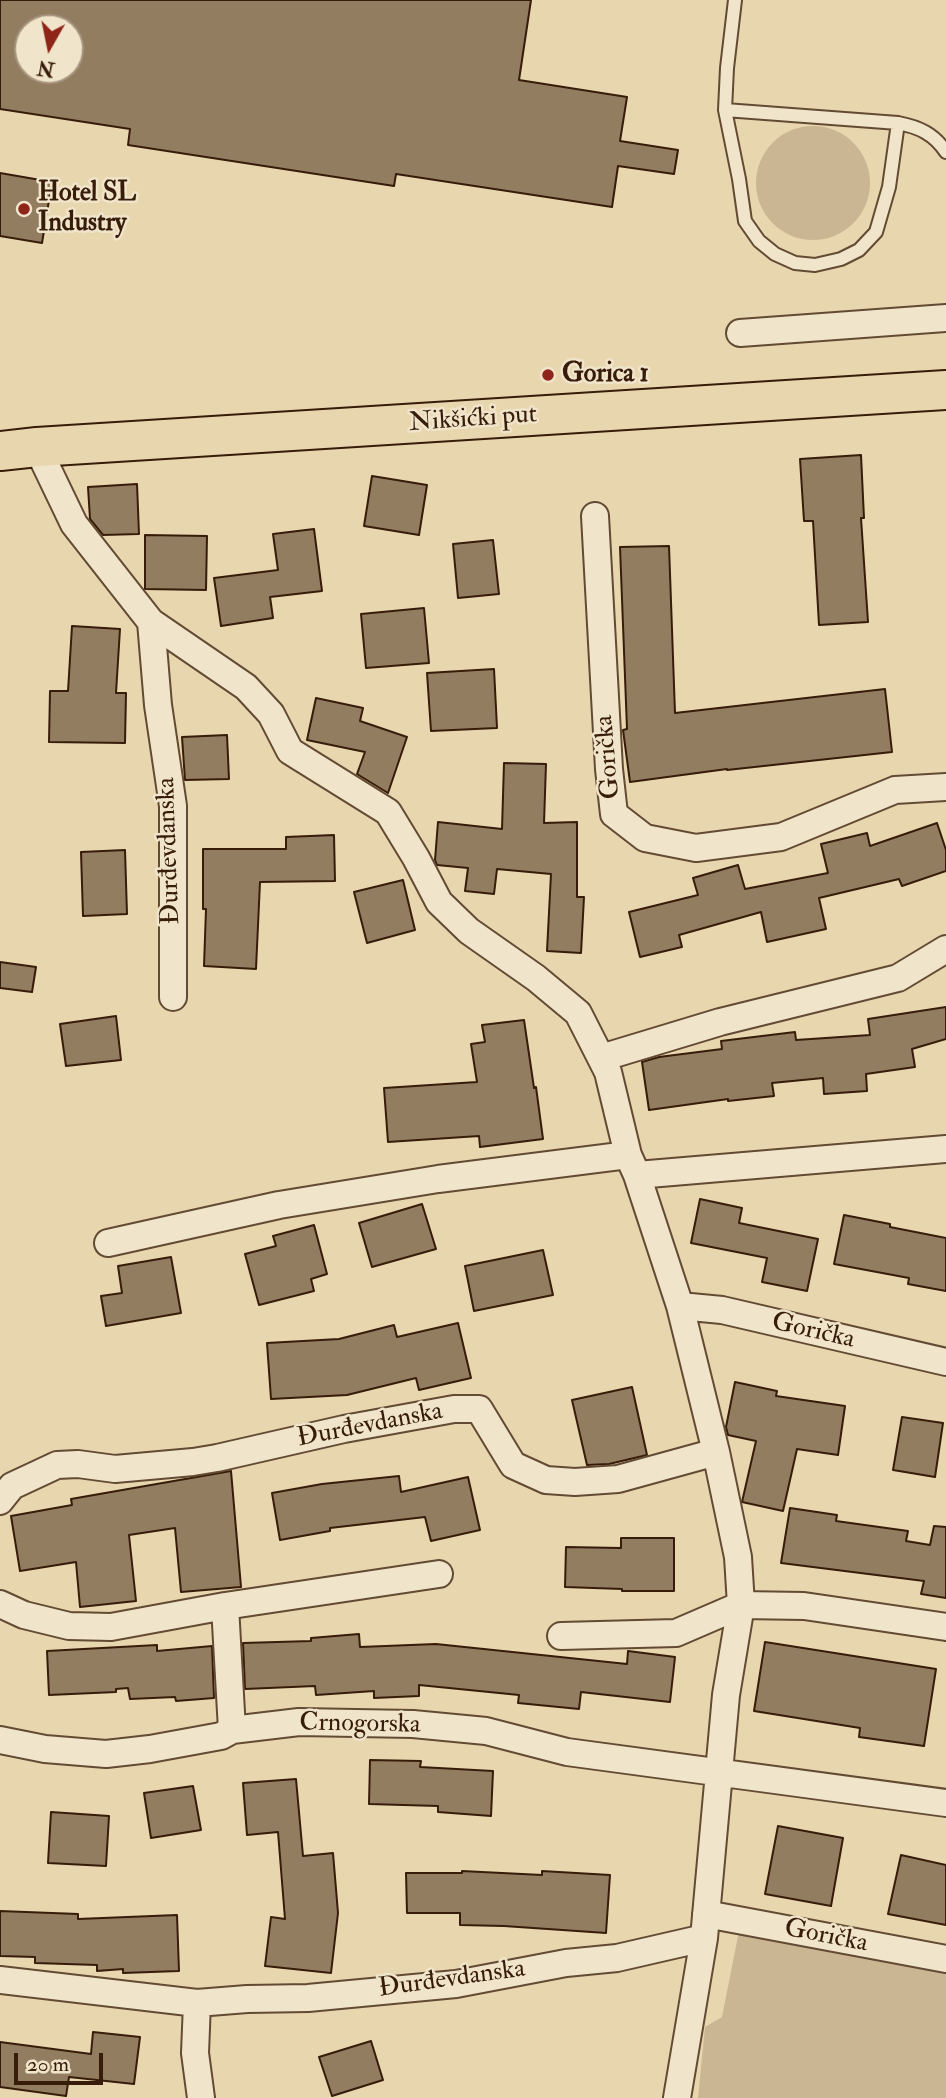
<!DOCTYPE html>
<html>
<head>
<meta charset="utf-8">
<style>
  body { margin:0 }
  #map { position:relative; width:946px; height:2098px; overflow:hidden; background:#e8d6af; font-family:"IM FELL Double Pica",serif }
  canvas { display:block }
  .north { position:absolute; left:14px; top:14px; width:70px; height:70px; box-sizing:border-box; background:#f0e4cb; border:2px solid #a6947e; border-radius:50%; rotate:189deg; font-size:19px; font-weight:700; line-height:28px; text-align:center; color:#371c0a }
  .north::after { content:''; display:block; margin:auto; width:24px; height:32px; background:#8f2418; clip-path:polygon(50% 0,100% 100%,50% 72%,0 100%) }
  .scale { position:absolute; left:14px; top:2053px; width:89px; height:32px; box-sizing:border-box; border:4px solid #371c0a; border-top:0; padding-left:9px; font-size:21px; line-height:24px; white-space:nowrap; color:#371c0a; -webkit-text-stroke:5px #f0e4cb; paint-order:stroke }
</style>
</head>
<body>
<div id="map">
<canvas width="946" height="2098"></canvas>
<div class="north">N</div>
<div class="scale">20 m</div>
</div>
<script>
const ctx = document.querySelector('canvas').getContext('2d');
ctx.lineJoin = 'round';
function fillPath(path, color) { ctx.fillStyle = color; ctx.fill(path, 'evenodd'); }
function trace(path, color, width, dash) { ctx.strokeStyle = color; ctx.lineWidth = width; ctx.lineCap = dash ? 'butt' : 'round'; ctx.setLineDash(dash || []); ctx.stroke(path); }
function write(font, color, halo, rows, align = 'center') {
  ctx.font = font + ' "IM FELL Double Pica",serif'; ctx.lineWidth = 5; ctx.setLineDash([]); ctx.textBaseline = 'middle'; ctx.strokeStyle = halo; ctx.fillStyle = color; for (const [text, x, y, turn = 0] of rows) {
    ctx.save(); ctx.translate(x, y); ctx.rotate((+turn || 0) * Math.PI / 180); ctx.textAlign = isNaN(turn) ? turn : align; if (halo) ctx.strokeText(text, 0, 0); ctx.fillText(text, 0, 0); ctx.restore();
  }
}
const green = new Path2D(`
  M756 183a57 57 0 1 1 114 0a57 57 0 1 1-114 0Z
  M739,1931l174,33 33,9v125h-248l7,-71 17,-10z`);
const building = new Path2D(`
  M0,0h531l-12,80 108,17 -7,44 58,9 -4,24 -56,-8 -6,41 -216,-33 -2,12 -266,-41 2,-16 -130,-20zM28,28h42v42h-42z
  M0,173l52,9 -10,61 -42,-7z
  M861,455l3,63h-3l7,104 -49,3 -6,-104h-9l-4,-62z
  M372,476l55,9 -8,50 -55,-9z
  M137,484l2,50 -36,1 -13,-16 -2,-32z
  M314,529l8,62 -52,6 3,21 -52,8 -7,-48 64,-8 -5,-36z
  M145,535l62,1 -1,54 -61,-1z
  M493,540l6,54 -41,4 -5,-54z
  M669,546l6,167 210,-24 7,63 -165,18v-1l-97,13 -7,-52 4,-1 -7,-182z
  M424,608l5,55 -63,5 -5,-54z
  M72,626l48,3 -4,64h10l-1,50 -76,-1 1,-51h18z
  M494,669l3,59 -66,3 -4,-58z
  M316,698l47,10 -3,13 47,16 -19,56 -31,-19 8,-22 -58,-12z
  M227,735l2,44 -44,1 -3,-43z
  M504,763l42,1 -2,59 33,-1v75h7l-3,56 -34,-2 4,-77 -54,-5 -3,25 -29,-3 3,-23 -31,-3 -2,-5 3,-38 64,7z
  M937,823l9,27v21l-44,15 -3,-7 -80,19 7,31 -59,13 -6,-30 -82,23 3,12 -42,10 -11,-45 69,-17 -5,-17 45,-13 7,24 83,-16 -7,-29 46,-11 3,13z
  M334,835l1,46 -75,1 -4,87 -52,-3 2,-57h-3v-60h83v-12z
  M125,850l2,64 -44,2 -2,-64z
  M403,880l12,50 -48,13 -13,-51z
  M0,962l36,5 -4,25 -32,-4z
  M946,1007v32l-34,10 3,18 -49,7 1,17 -43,3 -1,-16 -51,5 2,13 -46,5v-2l-79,11 -7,-48 17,-5 63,-8 -1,-8 74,-9 1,8 74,-5 -2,-16z
  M116,1016l5,44 -55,6 -6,-42z
  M524,1020l10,68 2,-1 7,52 -63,8 -1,-11 -91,6 -4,-54 93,-6 -6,-38 14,-2 -3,-17z
  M700,1199l42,9 -3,15 79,16 -11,52 -45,-9 5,-24 -76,-15z
  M422,1204l14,45 -64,18 -13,-44z
  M844,1215l46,9v3l56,11v53l-38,-7 1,-6 -75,-14z
  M314,1225l13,49 -16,5 3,12 -55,14 -14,-51 31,-8 -3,-10z
  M543,1250l10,45 -79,16 -9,-45z
  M171,1257l10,56 -75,13 -5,-30 21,-3 -4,-27z
  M458,1323l13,55 -52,12 -3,-12 -69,17 -76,4 -4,-56 72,-4 55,-14 3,12z
  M735,1382l42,9 -1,5 69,10 -7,49 -41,-6 -14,62 -41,-9 14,-61 -28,-6 -2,-8z
  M632,1387l15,68 -38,9 -22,1 -15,-65z
  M902,1417l41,6 -8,54 -42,-7z
  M231,1471l10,116 -60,5 -6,-64 -46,7 7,66 -56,6 -4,-45 -56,9 -9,-55 61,-11 -1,-6z
  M399,1476l2,16 67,-15 12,53 -49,11 -6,-24 -95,11v3l-50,9 -8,-47 50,-9z
  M790,1508l47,7 -1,6 72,10 -2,10 24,4 4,-19 12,1v71l-25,-4 3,-13 -143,-18z
  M621,1538h53v53h-52v-2l-57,-2 1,-40 55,1z
  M359,1634l1,13 76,-3 191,20 1,-13 47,6 -5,45 -89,-10 -2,17 -61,-6 1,-8 -100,-10v11l-45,2v-7l-58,4 -1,-9 -70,3 -2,-46 68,-2v-3z
  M765,1642l171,27 -12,77 -65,-9 1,-9 -106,-17z
  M157,1645v6l55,-5 2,52 -38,3 -1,-4 -45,2 -2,-11 -12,1v3l-67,3 -2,-44z
  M370,1760l51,1 -1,6 73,4 -2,45 -53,-4v-6l-69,-2z
  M296,1779l7,77 30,-3 5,60 -7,60 -66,-7 6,-49 14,2 -7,-87 -31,3 -4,-52z
  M193,1786l8,44 -50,8 -7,-45z
  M51,1812l58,4 -3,50 -58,-3z
  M778,1826l65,12 -12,68 -66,-12z
  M901,1855l45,10v60l-58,-11z
  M462,1871l80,4v-4l68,4 -4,58 -102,-7 -44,-1v-12h-53l-1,-40h56z
  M0,1911l78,3v5l99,-4 2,56 -56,2v-4l-26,2v-6l-62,-2v-6l-35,-1z
  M93,2032l47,5 -6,47 -65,-7 -3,19 -66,-9v-45l91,12z
  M371,2041l12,39 -51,16 -13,-39z`);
const service = new Path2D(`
  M735,0l-8,68 -2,42 14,69 6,42 14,20 16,13 20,9 20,2 26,-6 18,-9 17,-18 13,-45 9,-64
  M725,110l173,13c21,4 36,11 48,29`);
const minor = new Path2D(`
  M740,333l206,-15
  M37,447l37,77 77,98 95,65 25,27 19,37 98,61 28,46 23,44 30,29 67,47 42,35 30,59 20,83 9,20 43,131 36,146 22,105 3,48 -15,90 -22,243 -27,160
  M595,516l14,253 5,45 31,24 51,10 85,-11 114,-47 51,-3
  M151,622l7,83 15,101v191
  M601,1058l119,-36 178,-44 48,-29
  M637,1175l309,-26
  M108,1243l171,-38 159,-26 190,-24
  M680,1306l42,4 224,52
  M0,1501l12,-15 45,-21 21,-1 37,5 78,-7 24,-4 127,-29 110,-20h25l34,56 33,15 29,2 43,-3 98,-27
  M0,1604l24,11 45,11 42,1 114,-21 214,-32
  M225,1606l7,124
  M561,1636l115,-3 65,-28 63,1 142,21
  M0,1740l45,9 61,5 44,-5 71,-13 11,-6 67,-8 114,2 73,7 81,21 379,51
  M706,1914l240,45
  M0,1980l197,23 50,-4 61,-1 148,-14 110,-21 51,-5 87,-20
  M197,2003l-2,50 6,45`);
const primary = new Path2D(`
  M0,451l37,-4 909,-57`);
const markers = [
  [24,209,7,"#8f2418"],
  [548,375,7,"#8f2418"]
];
const poiNames = [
  ["Hotel SL",38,194],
  ["Industry",38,224],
  ["Gorica 1",562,375]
];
const streetNames = [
  ["Nikšićki put",473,420,-4],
  ["Gorička",609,757,-95],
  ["Đurđevdanska",170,851,-92],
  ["Gorička",813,1332,13],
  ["Đurđevdanska",370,1426,-11],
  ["Crnogorska",360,1725,1],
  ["Gorička",826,1937,11],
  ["Đurđevdanska",452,1980,-8]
];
fillPath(green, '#cab693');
fillPath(building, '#937d60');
trace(building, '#371c0a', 2);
trace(service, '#634a33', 16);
trace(minor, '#634a33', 30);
trace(primary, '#371c0a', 42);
trace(service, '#f0e4cb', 12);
trace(minor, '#f0e4cb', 26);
trace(primary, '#e8d6af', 38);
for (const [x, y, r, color] of markers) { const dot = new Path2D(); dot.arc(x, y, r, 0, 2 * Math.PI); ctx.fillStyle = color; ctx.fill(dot); trace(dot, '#f0e4cb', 2.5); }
write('bold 26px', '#371c0a', '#f0e4cb', poiNames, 'left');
write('26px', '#371c0a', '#f0e4cb', streetNames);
</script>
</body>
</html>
